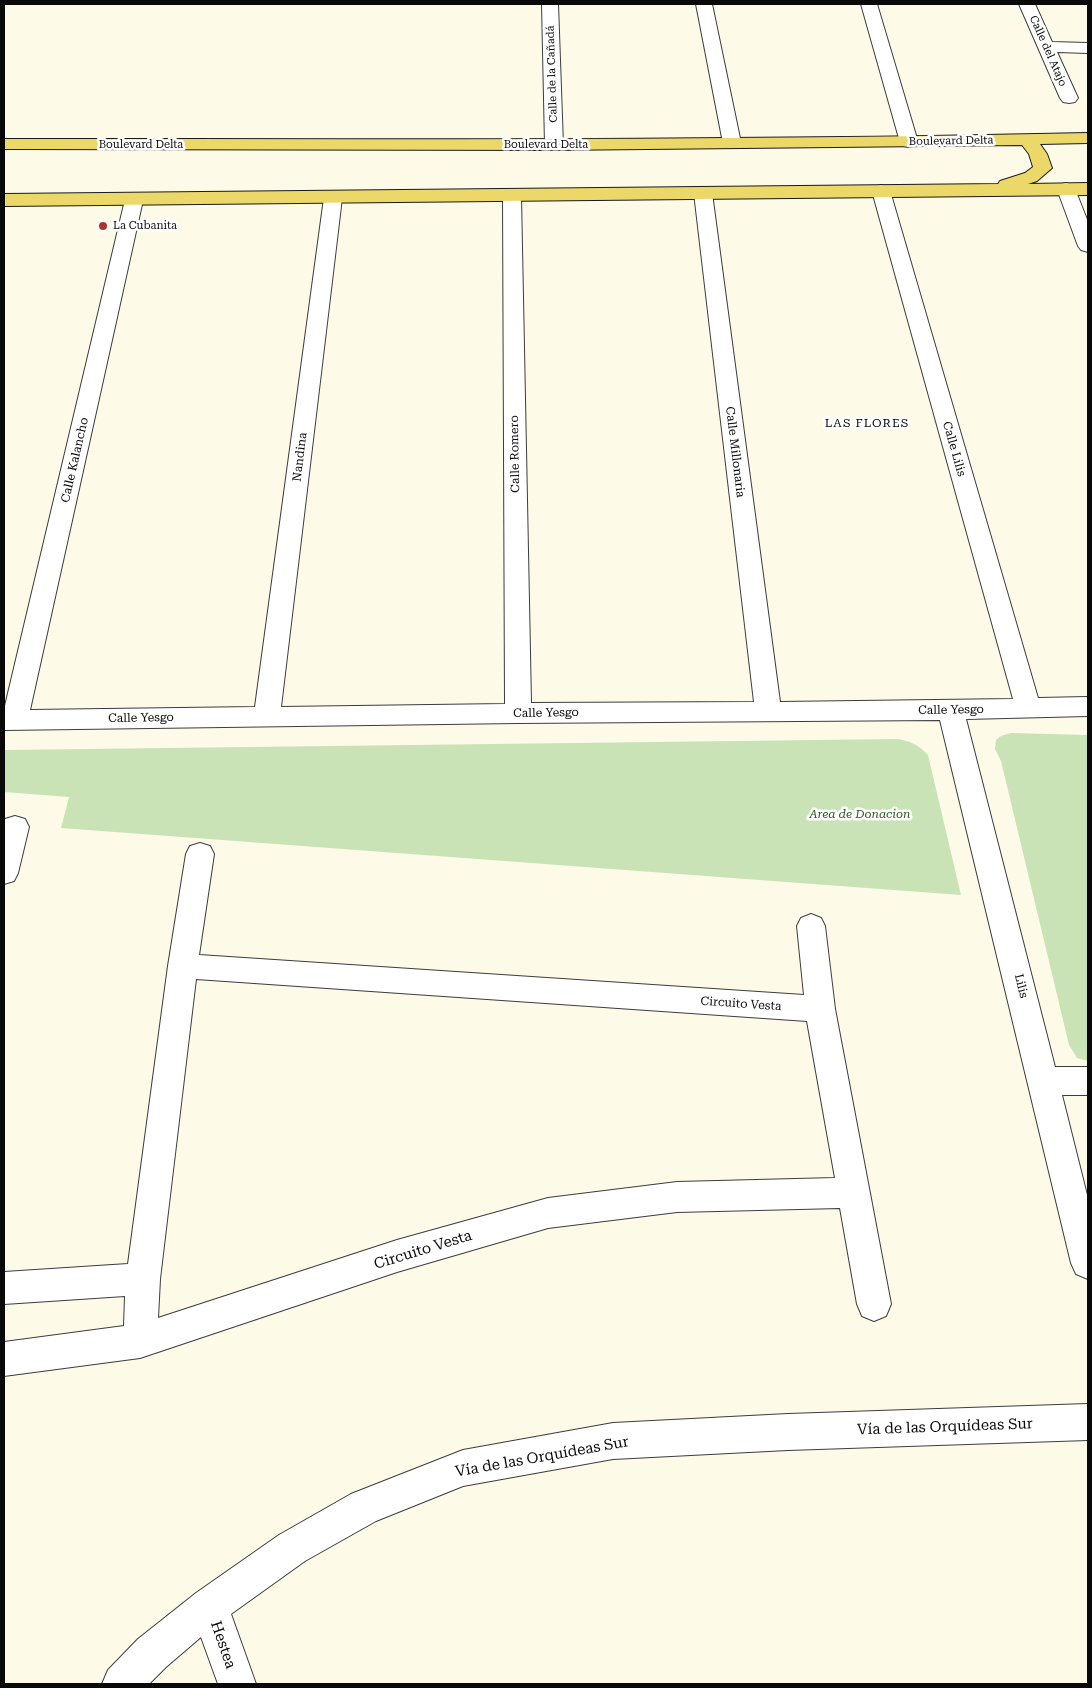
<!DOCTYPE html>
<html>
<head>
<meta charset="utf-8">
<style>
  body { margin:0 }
  #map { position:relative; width:1092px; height:1688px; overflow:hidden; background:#fdfbe8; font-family:"Roboto Serif",serif }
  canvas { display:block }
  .frame { position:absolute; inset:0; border:5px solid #090909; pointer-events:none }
</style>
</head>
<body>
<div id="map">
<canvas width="1092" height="1688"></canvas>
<div class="frame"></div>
</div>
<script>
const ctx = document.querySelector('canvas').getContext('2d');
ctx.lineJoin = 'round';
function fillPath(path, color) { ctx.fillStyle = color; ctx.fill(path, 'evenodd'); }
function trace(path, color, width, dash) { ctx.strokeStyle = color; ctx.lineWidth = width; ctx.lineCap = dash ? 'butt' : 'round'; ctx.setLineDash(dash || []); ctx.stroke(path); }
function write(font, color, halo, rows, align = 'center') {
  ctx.font = font + ' "Roboto Serif",serif'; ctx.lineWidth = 5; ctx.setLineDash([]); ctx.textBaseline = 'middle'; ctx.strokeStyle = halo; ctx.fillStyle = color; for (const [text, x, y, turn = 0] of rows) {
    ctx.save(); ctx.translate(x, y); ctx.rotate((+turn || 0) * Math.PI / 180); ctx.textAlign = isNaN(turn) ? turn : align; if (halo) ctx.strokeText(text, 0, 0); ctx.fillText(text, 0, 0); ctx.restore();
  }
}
const green = new Path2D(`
  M1011,733l77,2v326l-11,-3 -8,-13 -68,-284 -6,-12 1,-9 5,-4z
  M897,739c13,2 22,6 31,16l33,140 -900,-67 8,-31 -65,-5v-42z`);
const street = new Path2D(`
  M542,4h16l5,141 -3,4 -6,1 -6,-1 -3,-4z
  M696,4h16l29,139 -3,4 -6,1 -6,-1 -3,-4z
  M861,4h16l41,138 -3,4 -6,1 -6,-1 -3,-4z
  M1019,4h16l17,38 36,1v10l-31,-1 21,46 -3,4 -6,1 -6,-1 -3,-4z
  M1066,183l7,2 2,4 13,33v30l-7,-2 -3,-4 -21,-57 2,-4z
  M881,185l7,2 2,4 148,507 50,-1v19l-122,3 89,348h33v28h-26l26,104v80l-12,-5 -5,-11 -131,-543 -422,3 -514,7v-20l121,-510 2,-4 7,-2 7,2 2,4 -113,510 225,-3 69,-509 2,-4 7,-2 7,2 2,4 -61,509 224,-3 -2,-508 2,-4 7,-2 7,2 2,4 10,507 223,-1 -60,-509 2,-4 7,-2 7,2 2,4 68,509 233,-3 -141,-508 2,-4z
  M15,816l10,3 4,8 -11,46 -4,8 -10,3v-62l1,-3z
  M200,843l10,3 4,8 -15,101 605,40 -7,-69 4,-8 10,-4 10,4 4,8 10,83 56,295 -5,12 -12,5 -12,-5 -5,-12 -17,-96 -163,4 -129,16 -151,44 -257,86 -136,18v-34l120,-16 1,-30 -121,8v-32l124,-8 40,-298 18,-112 4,-8zM196,979l611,42 28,157 -158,4 -129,16 -151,42 -239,78 2,-39z
  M1088,1404v36l-300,10 -175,9 -150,27 -87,35 -71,40 -74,53 25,70h-38l-17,-47 -35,30 -17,17h-47l6,-14 30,-31 58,-46 83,-58 72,-41 112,-44 150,-27 175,-9z`);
const primary = new Path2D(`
  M1088,133v10l-48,1 7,10 5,14 -15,13 -9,3 60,-1v12l-1084,11v-12l994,-10 2,-3 25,-8 8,-6 -4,-13 -7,-9 -468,5 -550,-1v-10c361,0 723,2 1084,-6z`);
const markers = [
  [103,226,5,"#ab342f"]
];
const farStreetnames = [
  ["Calle del Atajo",1048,51,66],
  ["Calle de la Cañadá",552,74,-92],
  ["Boulevard Delta",951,141,-1],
  ["Boulevard Delta",141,145],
  ["Boulevard Delta",546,145]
];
const farPoinames = [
  ["La Cubanita",113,226]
];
const farQuarternames = [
  ["LAS FLORES",867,423]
];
const streetNames = [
  ["Calle Lilis",954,449,74],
  ["Calle Millonaria",735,452,83],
  ["Calle Romero",515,454,-91],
  ["Nandina",300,457,-83],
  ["Calle Kalancho",75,460,-77],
  ["Calle Yesgo",951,710,-1],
  ["Calle Yesgo",546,713,-1],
  ["Calle Yesgo",141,718,-1],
  ["Lilis",1021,986,76],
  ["Circuito Vesta",741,1004,4]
];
const parkNames = [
  ["Area de Donacion",860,814]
];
const nearStreetnames = [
  ["Circuito Vesta",423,1250,-17],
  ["Vía de las Orquídeas Sur",945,1427,-2],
  ["Vía de las Orquídeas Sur",542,1457,-10],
  ["Hestea",223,1645,71]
];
fillPath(green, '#cae3b6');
trace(street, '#3c3c3c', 2);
trace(primary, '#1a1a1a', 2);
fillPath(street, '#fff');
fillPath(primary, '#ecd769');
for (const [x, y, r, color] of markers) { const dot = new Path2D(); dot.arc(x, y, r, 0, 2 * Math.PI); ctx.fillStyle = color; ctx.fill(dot); trace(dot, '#fff', 2); }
write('11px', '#090909', '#fff', farStreetnames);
write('11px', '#090909', '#fff', farPoinames, 'left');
ctx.letterSpacing = '1px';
write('12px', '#090909', '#fff', farQuarternames);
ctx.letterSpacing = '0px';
write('12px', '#090909', '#fff', streetNames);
write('italic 12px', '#285a21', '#fff', parkNames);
write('15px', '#090909', '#fff', nearStreetnames);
</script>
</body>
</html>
